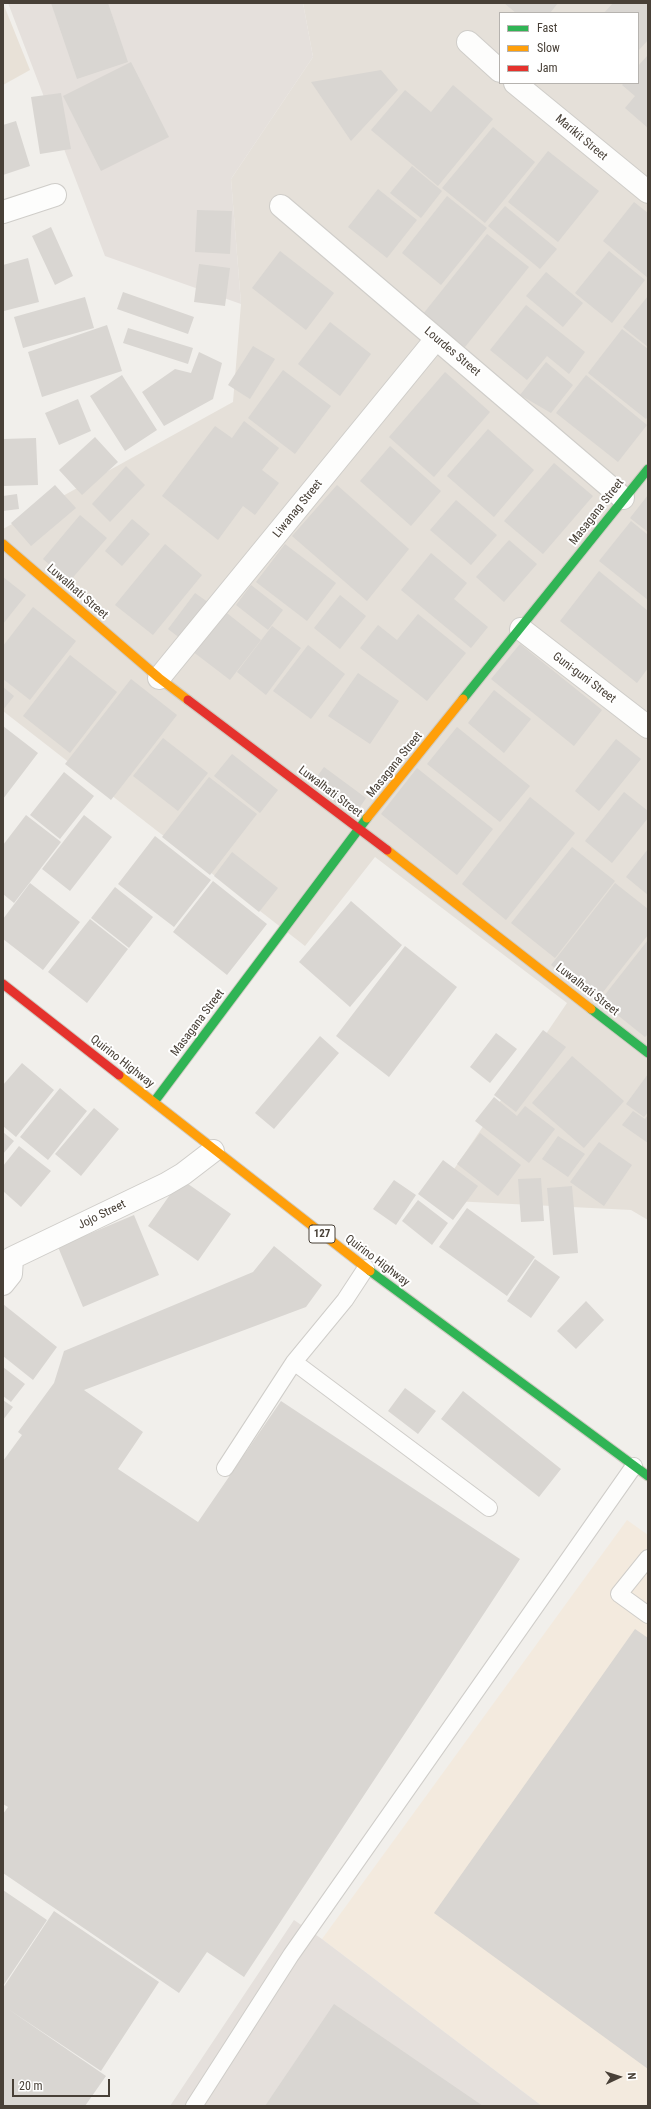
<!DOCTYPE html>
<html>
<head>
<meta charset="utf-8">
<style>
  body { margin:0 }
  #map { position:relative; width:651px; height:2109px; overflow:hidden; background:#f1efeb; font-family:"Roboto Condensed",sans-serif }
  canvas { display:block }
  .frame { position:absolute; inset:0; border:4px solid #484037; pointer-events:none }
  .legend { position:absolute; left:499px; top:12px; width:140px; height:72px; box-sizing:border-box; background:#fff; border:1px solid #b6b3af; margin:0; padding:5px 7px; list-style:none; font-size:12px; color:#484037 }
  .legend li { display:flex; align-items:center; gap:8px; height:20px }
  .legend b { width:20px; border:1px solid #b6b3af }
  .north { position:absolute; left:599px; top:2057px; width:40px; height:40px; -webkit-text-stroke:3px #fff; paint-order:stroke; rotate:86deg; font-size:11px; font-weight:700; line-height:16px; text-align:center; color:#484037 }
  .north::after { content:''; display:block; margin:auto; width:14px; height:18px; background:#484037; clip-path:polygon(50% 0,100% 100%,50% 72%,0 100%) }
  .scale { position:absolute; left:12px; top:2079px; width:98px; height:18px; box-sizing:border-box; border:2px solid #484037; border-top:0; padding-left:5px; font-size:12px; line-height:14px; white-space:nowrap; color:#484037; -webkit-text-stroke:3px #fff; paint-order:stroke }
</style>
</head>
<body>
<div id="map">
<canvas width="651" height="2109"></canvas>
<div class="frame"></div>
<ul class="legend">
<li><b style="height:5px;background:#30b455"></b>Fast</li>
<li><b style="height:5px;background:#ff9f0a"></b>Slow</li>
<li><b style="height:5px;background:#e5322d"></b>Jam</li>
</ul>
<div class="north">N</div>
<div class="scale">20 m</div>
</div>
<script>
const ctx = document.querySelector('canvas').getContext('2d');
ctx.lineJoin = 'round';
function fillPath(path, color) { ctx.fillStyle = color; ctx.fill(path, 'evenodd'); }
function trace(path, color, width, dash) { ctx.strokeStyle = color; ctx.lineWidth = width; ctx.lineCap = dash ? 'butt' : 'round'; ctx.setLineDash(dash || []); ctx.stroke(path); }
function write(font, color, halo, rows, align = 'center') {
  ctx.font = font + ' "Roboto Condensed",sans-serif'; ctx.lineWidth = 4; ctx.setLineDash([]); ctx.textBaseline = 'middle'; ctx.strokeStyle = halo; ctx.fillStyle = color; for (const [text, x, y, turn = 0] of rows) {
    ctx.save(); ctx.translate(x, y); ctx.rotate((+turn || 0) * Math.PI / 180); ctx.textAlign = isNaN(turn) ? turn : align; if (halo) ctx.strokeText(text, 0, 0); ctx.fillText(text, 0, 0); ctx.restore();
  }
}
const residential = new Path2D(`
  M303,3h345v1217l-17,-10 -198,-10 134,-197 -192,-146 -70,89 -302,-235v-182l230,-127 8,-98 -10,-125 82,-122zM500,13h138v70h-138z`);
const commercial = new Path2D(`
  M627,1520l21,15v571h-106l-220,-167z`);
const industrial = new Path2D(`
  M8,3h295l10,54 -82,122 10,125 -136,-48z
  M294,1920l28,19 220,167h-372z`);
const education = new Path2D(`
  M3,3l27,67 -27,15z`);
const building = new Path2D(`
  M51,3h57l20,59 -51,17z
  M504,3h54l-8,10h-34z
  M613,3h35v37l-10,11v-38h-34z
  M648,55v73l-23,-20 10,-12 -13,-11 2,-2h14v-17z
  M131,62l38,75 -68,34 -38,-75z
  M381,70l17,20 -47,51 -40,-59z
  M453,85l40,34 -55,67 -67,-56 34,-40 26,22z
  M61,93l10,56 -31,5 -9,-57z
  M16,121l14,45 -27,9v-50z
  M493,127l42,35 -50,61 -43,-35z
  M548,151l51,40 -41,51 -50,-40z
  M412,166l30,25 -21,27 -31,-25z
  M378,189l39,31 -30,38 -39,-31z
  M447,196l40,32 -46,57 -39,-32z
  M634,202l14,11v65l-45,-37z
  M505,206l52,43 -17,20 -52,-43z
  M197,210l35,1 -2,43 -35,-2z
  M51,227l22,49 -18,9 -23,-49z
  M487,234l42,33 -64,80 -42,-33z
  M280,251l54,42 -28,37 -54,-42z
  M609,251l36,29 -33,43 -37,-30z
  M28,258l11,44 -35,9 -1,-46z
  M199,264l31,4 -5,38 -31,-4z
  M546,272l37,31 -20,24 -37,-31z
  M123,292l71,25 -6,17 -71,-25z
  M648,296v51l-25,-20z
  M85,297l9,31 -71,20 -9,-31z
  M526,305l59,47 -16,22 -22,-18 -20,24 -37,-30z
  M330,322l41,32 -31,42 -42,-32z
  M107,325l15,46 -80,26 -14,-45z
  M128,328l65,20 -5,16 -65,-21z
  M622,329l26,20v67l-2,3 -58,-46z
  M253,346l22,13 -25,40 -22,-14z
  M199,352l23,11 -9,36 -49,27 -22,-34 33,-23 16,4z
  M546,362l27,23 -22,28 -31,-18z
  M283,370l48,36 -36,48 -47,-36z
  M445,372l45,40 -56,65 -45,-40z
  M122,375l35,55 -32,21 -35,-55z
  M586,375l61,50 -29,37 -62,-49z
  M78,399l13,32 -32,14 -14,-32z
  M244,421l35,27 -17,22 17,13 -24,32 -12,-9 -25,34 -56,-44 53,-70 17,12z
  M488,429l46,41 -40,47 -47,-41z
  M95,437l23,25 -36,33 -23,-25z
  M36,438l2,47 -35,1v-47z
  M390,446l51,45 -30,35 -51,-45z
  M554,463l39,33 -50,58 -39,-33z
  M126,466l19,19 -35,37 -18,-18z
  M55,485l21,23 -45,38 -20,-23z
  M337,485l72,64 -42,52 -75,-65z
  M17,494l2,15 -16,2v-15z
  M648,495v37l-18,-14z
  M456,500l41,35 -26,30 -41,-35z
  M80,515l27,23 -38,44 -26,-23z
  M132,519l18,15 -28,32 -17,-15z
  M631,521l17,14v65l-49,-39z
  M509,540l28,24 -33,38 -28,-25z
  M165,544l37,31 -49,60 -38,-30z
  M285,544l51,39 -29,38 -51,-39z
  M431,553l36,30 -13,16 34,28 -17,21 -70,-58z
  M599,571l49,40v57l-11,15 -77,-62z
  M3,577l23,18 -23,29z
  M251,585l32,25 -15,20 -32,-25z
  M195,593l17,12 -27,37 -17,-13z
  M340,595l26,21 -26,33 -26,-21z
  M33,607l43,34 -46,59 -27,-21v-33z
  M223,610l38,30 -31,40 -38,-29z
  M418,614l48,39 -39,48 -67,-53 18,-23 19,15z
  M272,626l29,22 -35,47 -29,-23z
  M520,644l82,66 -28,36 -83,-67z
  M308,645l37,29 -34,45 -38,-28z
  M70,655l47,37 -47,61 -47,-37z
  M358,673l41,28 -29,43 -42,-28z
  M131,679l46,36 -66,85 -46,-36z
  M3,687l11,9 -11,14z
  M494,690l37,29 -27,34 -36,-30z
  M3,726l35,27 -35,46z
  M457,727l73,59 -30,36 -73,-58z
  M163,738l45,35 -30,38 -45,-35z
  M616,739l25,20 -42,52 -24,-20z
  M232,754l46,36 -18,23 -46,-37z
  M324,767l42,31 -12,18 -43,-31z
  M417,768l76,61 -36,46 -76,-61z
  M64,772l30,24 -34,43 -30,-24z
  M209,777l48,37 -47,61 -48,-38z
  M624,792l24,19v7l-36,45 -27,-22z
  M530,797l45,36 -69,87 -44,-36z
  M26,815l35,27 -47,61 -11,-9v-49z
  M84,815l28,22 -42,54 -28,-22z
  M155,836l56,44 -37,47 -56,-43z
  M572,847l43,34 -60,77 -44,-35z
  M648,849v46l-22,-18z
  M232,852l46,36 -19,24 -45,-36z
  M213,881l54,43 -40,51 -54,-43z
  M30,883l50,39 -37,48 -40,-31v-20z
  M615,883l33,26v26l-52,66 -45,-36z
  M115,887l38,30 -24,31 -38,-30z
  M351,901l51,44 -52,62 -51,-45z
  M90,919l38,30 -41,54 -39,-31z
  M648,940v94l-3,3 -45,-36z
  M405,946l52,41 -68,90 -53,-41z
  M543,1030l23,17 -50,65 -22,-17z
  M496,1033l21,16 -27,34 -20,-16z
  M320,1036l19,17 -65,76 -19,-16z
  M572,1056l52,45 -40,47 -52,-45z
  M22,1063l32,27 -38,47 -13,-11v-41z
  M648,1074v38l-4,5 -18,-13z
  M60,1088l27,23 -39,49 -28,-23z
  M494,1097l23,19 8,-10 30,23 -26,34 -54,-42z
  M94,1108l25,21 -38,47 -26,-22z
  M633,1111l12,8 3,-4v28l-26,-18z
  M3,1132l11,9 -11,13z
  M480,1133l41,32 -23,31 -41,-32z
  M558,1136l27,18 -17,23 -26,-18z
  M599,1142l33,23 -28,41 -34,-24z
  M19,1146l32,25 -30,36 -18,-16v-25z
  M443,1160l35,26 -25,34 -35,-26z
  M541,1178l3,43 -23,1 -3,-43z
  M181,1179l50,35 -33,47 -50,-35z
  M394,1180l22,15 -20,30 -23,-16z
  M572,1186l6,67 -25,2 -6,-67z
  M418,1200l30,23 -16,22 -30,-24z
  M467,1208l68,49 -28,39 -68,-49z
  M134,1215l25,60 -76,32 -25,-60z
  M274,1246l48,39 -16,22 -222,83 59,42 -25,37 80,53 83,-121 239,158 -276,418 -37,-25 -28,41 -176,-120v-59l5,-7 -5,-3v-343l19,-26 -4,-3 36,-49 10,-32 189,-79z
  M535,1259l25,18 -29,41 -24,-17z
  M586,1301l18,19 -28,29 -19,-18z
  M3,1304l54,43 -24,33 -30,-24z
  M3,1367l22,17 -14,18 -8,-6z
  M405,1388l31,23 -18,23 -30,-23z
  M463,1391l98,78 -22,28 -98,-78z
  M3,1400l10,7 -10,13z
  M635,1629l13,9v431l-214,-156z
  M3,1890l44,30 -44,66z
  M54,1911l105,71 -58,89 -93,-62 98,67 -21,30h-82v-118z
  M334,2004l149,102h-218z`);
const lane = new Path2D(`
  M294,1362l195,146
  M225,1468l69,-106 51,-62 21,-32
  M648,1558l-29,36 29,21
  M194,2106l97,-151 343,-489`);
const street = new Path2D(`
  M468,42l32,29
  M515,83l133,109
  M281,206l342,292
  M3,212l52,-17
  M521,629l127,98
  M159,678l277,-339
  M3,1284l8,-10 1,-16 154,-74 17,-10 30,-23`);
const fast = new Path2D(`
  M463,699l185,-230
  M591,1009l57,44
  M154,1102l213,-284
  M370,1271l278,205`);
const slow = new Path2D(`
  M3,544l156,134 29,22
  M367,818l96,-119
  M387,850l204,159
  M119,1075l251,196`);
const jam = new Path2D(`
  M188,700l199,150
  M3,984l116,91`);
const shields = [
  [322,1234,26]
];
const shieldNames = [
  ["127",322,1234]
];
const streetNames = [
  ["Marikit Street",581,138,40],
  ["Lourdes Street",452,352,40],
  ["Liwanag Street",298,509,-51],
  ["Masagana Street",597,512,-52],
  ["Luwalhati Street",77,592,41],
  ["Guni-guni Street",584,678,37],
  ["Masagana Street",395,765,-51],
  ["Luwalhati Street",330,792,37],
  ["Luwalhati Street",587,990,38],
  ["Masagana Street",198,1023,-53],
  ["Quirino Highway",122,1062,38],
  ["Jojo Street",102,1215,-26],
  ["Quirino Highway",377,1261,37]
];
fillPath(residential, '#e5e0d9');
fillPath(commercial, '#f3eade');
fillPath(industrial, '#e5e0dc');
fillPath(education, '#e8e1d7');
fillPath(building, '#d9d6d2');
trace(lane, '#cfcdc9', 18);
trace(street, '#cfcdc9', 24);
trace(fast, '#d0cbc2', 11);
trace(slow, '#d0cbc2', 11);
trace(jam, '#d0cbc2', 11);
trace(lane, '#fdfdfc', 16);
trace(street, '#fdfdfc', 22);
trace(fast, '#30b455', 9);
trace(slow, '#ff9f0a', 9);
trace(jam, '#e5322d', 9);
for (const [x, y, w] of shields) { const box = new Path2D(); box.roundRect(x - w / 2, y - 9, w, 18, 3); ctx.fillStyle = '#fff'; ctx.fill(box); trace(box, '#484037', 1); }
write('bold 11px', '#484037', null, shieldNames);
write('12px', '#484037', '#fff', streetNames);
</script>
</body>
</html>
